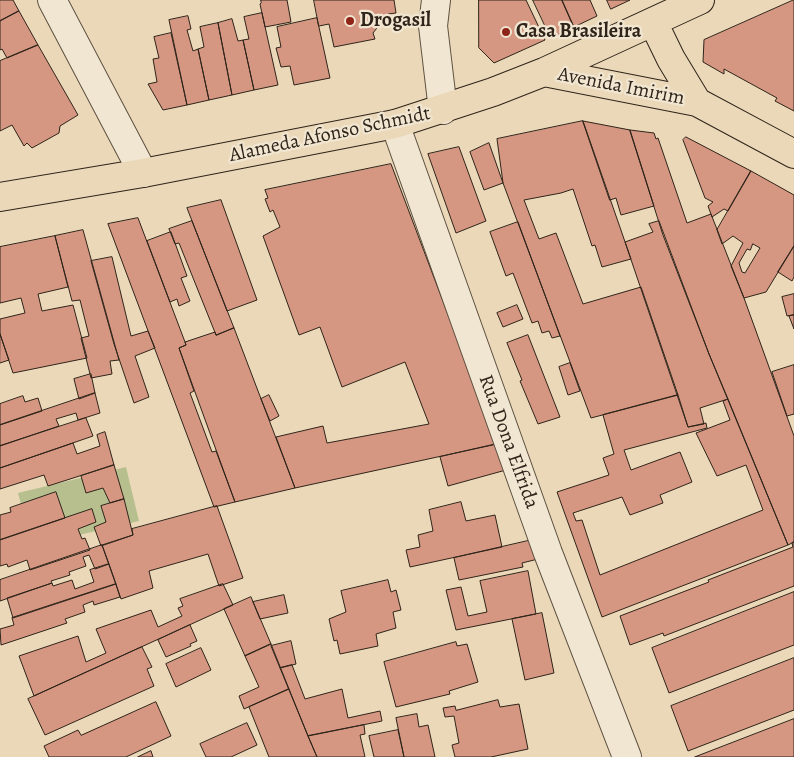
<!DOCTYPE html>
<html>
<head>
<meta charset="utf-8">
<style>
  body { margin:0 }
  canvas { display:block; background:#ead8b8 }
</style>
</head>
<body>
<canvas width="794" height="757"></canvas>
<script>
const ctx = document.querySelector('canvas').getContext('2d');
ctx.lineJoin = 'round';
function fillPath(path, color) { ctx.fillStyle = color; ctx.fill(path, 'evenodd'); }
function trace(path, color, width, dash) { ctx.strokeStyle = color; ctx.lineWidth = width; ctx.lineCap = dash ? 'butt' : 'round'; ctx.setLineDash(dash || []); ctx.stroke(path); }
function write(font, color, halo, rows, align = 'center') {
  ctx.font = font + ' Alegreya,serif'; ctx.lineWidth = 4.5; ctx.setLineDash([]); ctx.textBaseline = 'middle'; ctx.strokeStyle = halo; ctx.fillStyle = color; for (const [text, x, y, turn = 0] of rows) {
    ctx.save(); ctx.translate(x, y); ctx.rotate((+turn || 0) * Math.PI / 180); ctx.textAlign = isNaN(turn) ? turn : align; if (halo) ctx.strokeText(text, 0, 0); ctx.fillText(text, 0, 0); ctx.restore();
  }
}
const green = new Path2D(`
  M126,467l13,54 -107,25 -14,-53z`);
const building = new Path2D(`
  M0,0h13l6,11 -19,10z
  M261,0h26l4,22 -26,5 -5,-23 1,-1z
  M314,0h80l2,13 -8,1 -15,19 2,6 -41,8 -5,-23 -10,2z
  M479,0h47l19,40 -51,23 -15,-15z
  M533,0h29l12,27 -23,11z
  M562,0h28l7,16 -23,11z
  M607,0h23l-19,9z
  M794,0v111l-19,-10 2,-3 -53,-29v5l-21,-12 1,-22z
  M19,11l19,34 -31,13 -5,-9 -2,1v-29z
  M262,13l16,72 -24,5 -11,-50 6,-1 -5,-22z
  M188,16l3,13 -4,1 6,21 5,-2 11,51 -22,5 -18,-85z
  M317,18l13,60 -36,7 -4,-19 -9,1 -5,-19 5,-1 -4,-20z
  M232,19l6,22 5,-1 11,50 -22,5 -14,-72z
  M218,23l14,72 -23,5 -11,-51 6,-2 -4,-20z
  M171,33l16,72 -24,5 -15,-26 9,-2 -4,-23 6,-1 -5,-21z
  M38,45l40,70 -18,11 -1,7 -27,15 -5,-5 -3,3 -12,-21 -12,6v-70z
  M583,121l48,138 -29,8 -7,-22 -3,1 -19,-57 -12,4 -37,7 15,39 17,-6 27,71 58,-17 37,108 -87,23 -88,-235 -6,-44z
  M583,121l47,9 24,76 -33,9 -5,-17 -6,2z
  M630,130l24,3 2,6 2,-1 29,85 24,-9 33,84 50,138v106l-6,3 -79,-191 -46,-119z
  M686,137l65,34 -23,40 -4,-2 -12,8 -4,-11 5,-4 -8,-4 -22,-58z
  M489,143l14,40 -19,7 -14,-38z
  M459,147l27,74 -30,12 -28,-79z
  M391,164l106,280 -202,44 -19,-51 47,-11 4,17 102,-19 -24,-62 -63,25 -22,-60 -21,8 -36,-99 17,-9 -7,-17 -3,2 -5,-13 3,-1 -3,-8z
  M751,171l43,24v51l-28,46 -22,6 -13,-32 12,-23 -10,-7 -11,8 -5,-14zM753,244l7,4 -15,25 -3,-1 -3,-9 8,-14 3,1z
  M221,200l36,100 -30,11 -40,-103z
  M138,218l47,124 1,3 -7,3 15,43 -4,2 22,59 4,-1 19,51 -21,5 -106,-283z
  M192,221l42,107 -18,7 -37,-92 -4,1 -6,-15z
  M659,221l50,133 19,45 -28,9 4,16 -16,3 -63,-185 28,-10 -4,-8z
  M518,222l42,114 -8,2 -3,-7 -7,2 -4,-12 -6,2 -19,-50 -7,3 -16,-44z
  M83,230l36,130 -9,1 2,13 -21,4 -10,-40 8,-2 -9,-36 -8,1 -17,-65z
  M171,232l16,44 -6,2 9,23 -11,5 -2,-7 -7,3 -23,-61z
  M55,236l13,51 -30,7 4,17 31,-6 14,53 -74,15 -13,-39v-15l25,-6 -4,-15 -21,5v-56z
  M794,246v31l-2,4 -14,-9z
  M112,257l19,79 17,-5 7,17 -20,8 14,41 -15,6 -20,-59 -23,-83z
  M794,294v21l-7,1 -5,-19z
  M517,305l6,14 -20,8 -6,-14z
  M794,315v14l-5,-13z
  M234,328l61,160 -60,14 -56,-154 7,-3 -1,-3 30,-10 1,3z
  M0,334l9,26 -9,3z
  M528,335l32,82 -22,7 -18,-43 2,-1 -15,-37z
  M570,363l10,28 -12,4 -9,-28z
  M794,365v49l-7,2 -15,-44z
  M91,374l4,19 -16,6 -5,-20z
  M95,393l5,20 -22,7 -2,-7 -20,6 3,7 -59,20v-21z
  M269,395l10,21 -9,5 -9,-22z
  M678,395l10,32 18,-4 1,5 -83,22 7,20 49,-18 12,30 -32,13 3,8 -33,12 -8,-18 -49,16 3,8 6,-1 18,55 163,-65 -17,-45 -29,11 -21,-43 34,-13 -7,-19 5,-2 60,146 -186,72 -45,-125 52,-17 -6,-17 11,-4 -11,-39z
  M23,396l2,6 13,-4 4,13 -42,14v-21z
  M86,418l7,18 -93,32v-22z
  M105,432l9,33 -66,21 -4,-11 -44,14v-21l73,-25 4,11 23,-8 -3,-11z
  M497,444l9,26 -58,16 -8,-29z
  M114,465l10,34 -14,4 -7,-15 -17,5 -5,-17z
  M56,492l9,26 -65,22v-25l11,-3 -1,-4z
  M124,499l9,36 -32,11 -7,-19 12,-5 -5,-16z
  M461,502l5,19 29,-6 7,32 -92,20 -4,-17 14,-3 -2,-12 15,-4 -4,-21z
  M217,506l26,72 -24,8 -11,-32 -59,17 4,17 -32,11 -19,-54 31,-10 -1,-6z
  M92,509l4,13 -18,7 4,10 3,-1 5,12 -60,20 -3,-10 -19,7 -1,-3 -7,2v-26z
  M532,540l6,19 -16,4 1,4 -64,13 -5,-22z
  M794,542v44l-130,50 -1,-3 -33,12 -10,-29 89,-34 -1,-2 85,-33 -1,-4z
  M102,545l7,19 -14,5 -6,-14 -6,2 3,9 -17,6 1,3 -19,6 1,2 -52,18v-21z
  M109,564l7,20 -103,34 -6,-20 45,-15 1,3 19,-6 3,9 19,-7 -4,-12z
  M528,571l8,43 -80,16 -10,-40 15,-3 7,29 19,-4 -7,-31z
  M388,580l3,12 5,-2 5,20 -8,2 3,16 -20,6 2,12 -38,8 -3,-14 -3,1 -5,-22 17,-7 -5,-21z
  M116,584l4,13 -26,8 -1,-4 -10,4 2,7 -20,7 2,4 -66,22 -1,-16 14,-4 -2,-7z
  M223,584l10,21 -199,91 -15,-40 59,-20 8,26 20,-9 -10,-24 55,-19 7,17 24,-11 -4,-8 5,-2 -3,-7z
  M794,592v53l-125,48 -17,-45z
  M284,595l4,18 -28,6 -7,-17z
  M251,597l20,47 -26,12 -21,-47z
  M542,613l12,60 -29,7 -13,-61z
  M190,625l7,16 -7,3 1,2 -25,11 -8,-17z
  M291,641l5,23 -16,4 -9,-22z
  M456,642l1,4 10,-2 11,38 -29,9 1,3 -54,13 -12,-45z
  M271,644l18,45 -45,20 -5,-13 20,-9 -14,-31z
  M142,647l10,20 -5,2 7,17 -109,49 -17,-36z
  M201,648l10,22 -35,17 -10,-23z
  M794,658v52l-106,41 -17,-45z
  M292,665l13,34 37,-10 6,29 32,-7 2,10 -74,15 -28,-68z
  M289,689l19,47 9,21h-48l-20,-50z
  M498,700l2,7 19,-3 9,45 -37,8h-36l-3,-12 7,-2 -5,-27 -9,1 -2,-9 12,-2 1,4z
  M156,702l15,34 -45,21h-77l-5,-11 34,-16 3,5z
  M417,714l2,13 9,-2 7,32h-31l-8,-39z
  M794,719v38h-99z
  M247,723l10,22 -26,12h-25l-6,-13z
  M364,725l1,9 -5,1 5,22h-48l-9,-21z
  M398,730l6,27h-30l-5,-21z
  M151,751l2,6h-15z`);
const minor = new Path2D(`
  M52,0l91,173
  M436,0l-3,26 10,84
  M395,124l153,429 79,204`);
const major = new Path2D(`
  M653,22l18,37 26,43
  M544,72l153,30 97,52
  M0,197l143,-24 252,-49 98,-32 51,-20 156,-72`);
const markers = [
  [350,21,5,"#8f2418"],
  [506,32,5,"#8f2418"]
];
const poiNames = [
  ["Drogasil",360,21],
  ["Casa Brasileira",516,32]
];
const streetNames = [
  ["Avenida Imirim",621,87,11],
  ["Alameda Afonso Schmidt",330,135,-12],
  ["Rua Dona Elfrida",508,442,70]
];
fillPath(green, '#b7bf8f');
fillPath(building, '#d59682');
trace(building, '#2f2419', 1);
trace(minor, '#5e5141', 30);
trace(major, '#2f2419', 30);
trace(minor, '#f1e6d1', 28);
trace(major, '#ead8b8', 28);
for (const [x, y, r, color] of markers) { const dot = new Path2D(); dot.arc(x, y, r, 0, 2 * Math.PI); ctx.fillStyle = color; ctx.fill(dot); trace(dot, '#f1e6d1', 2); }
write('bold 20px', '#2f2419', '#f1e6d1', poiNames, 'left');
write('20px', '#2f2419', '#f1e6d1', streetNames);
</script>
</body>
</html>
